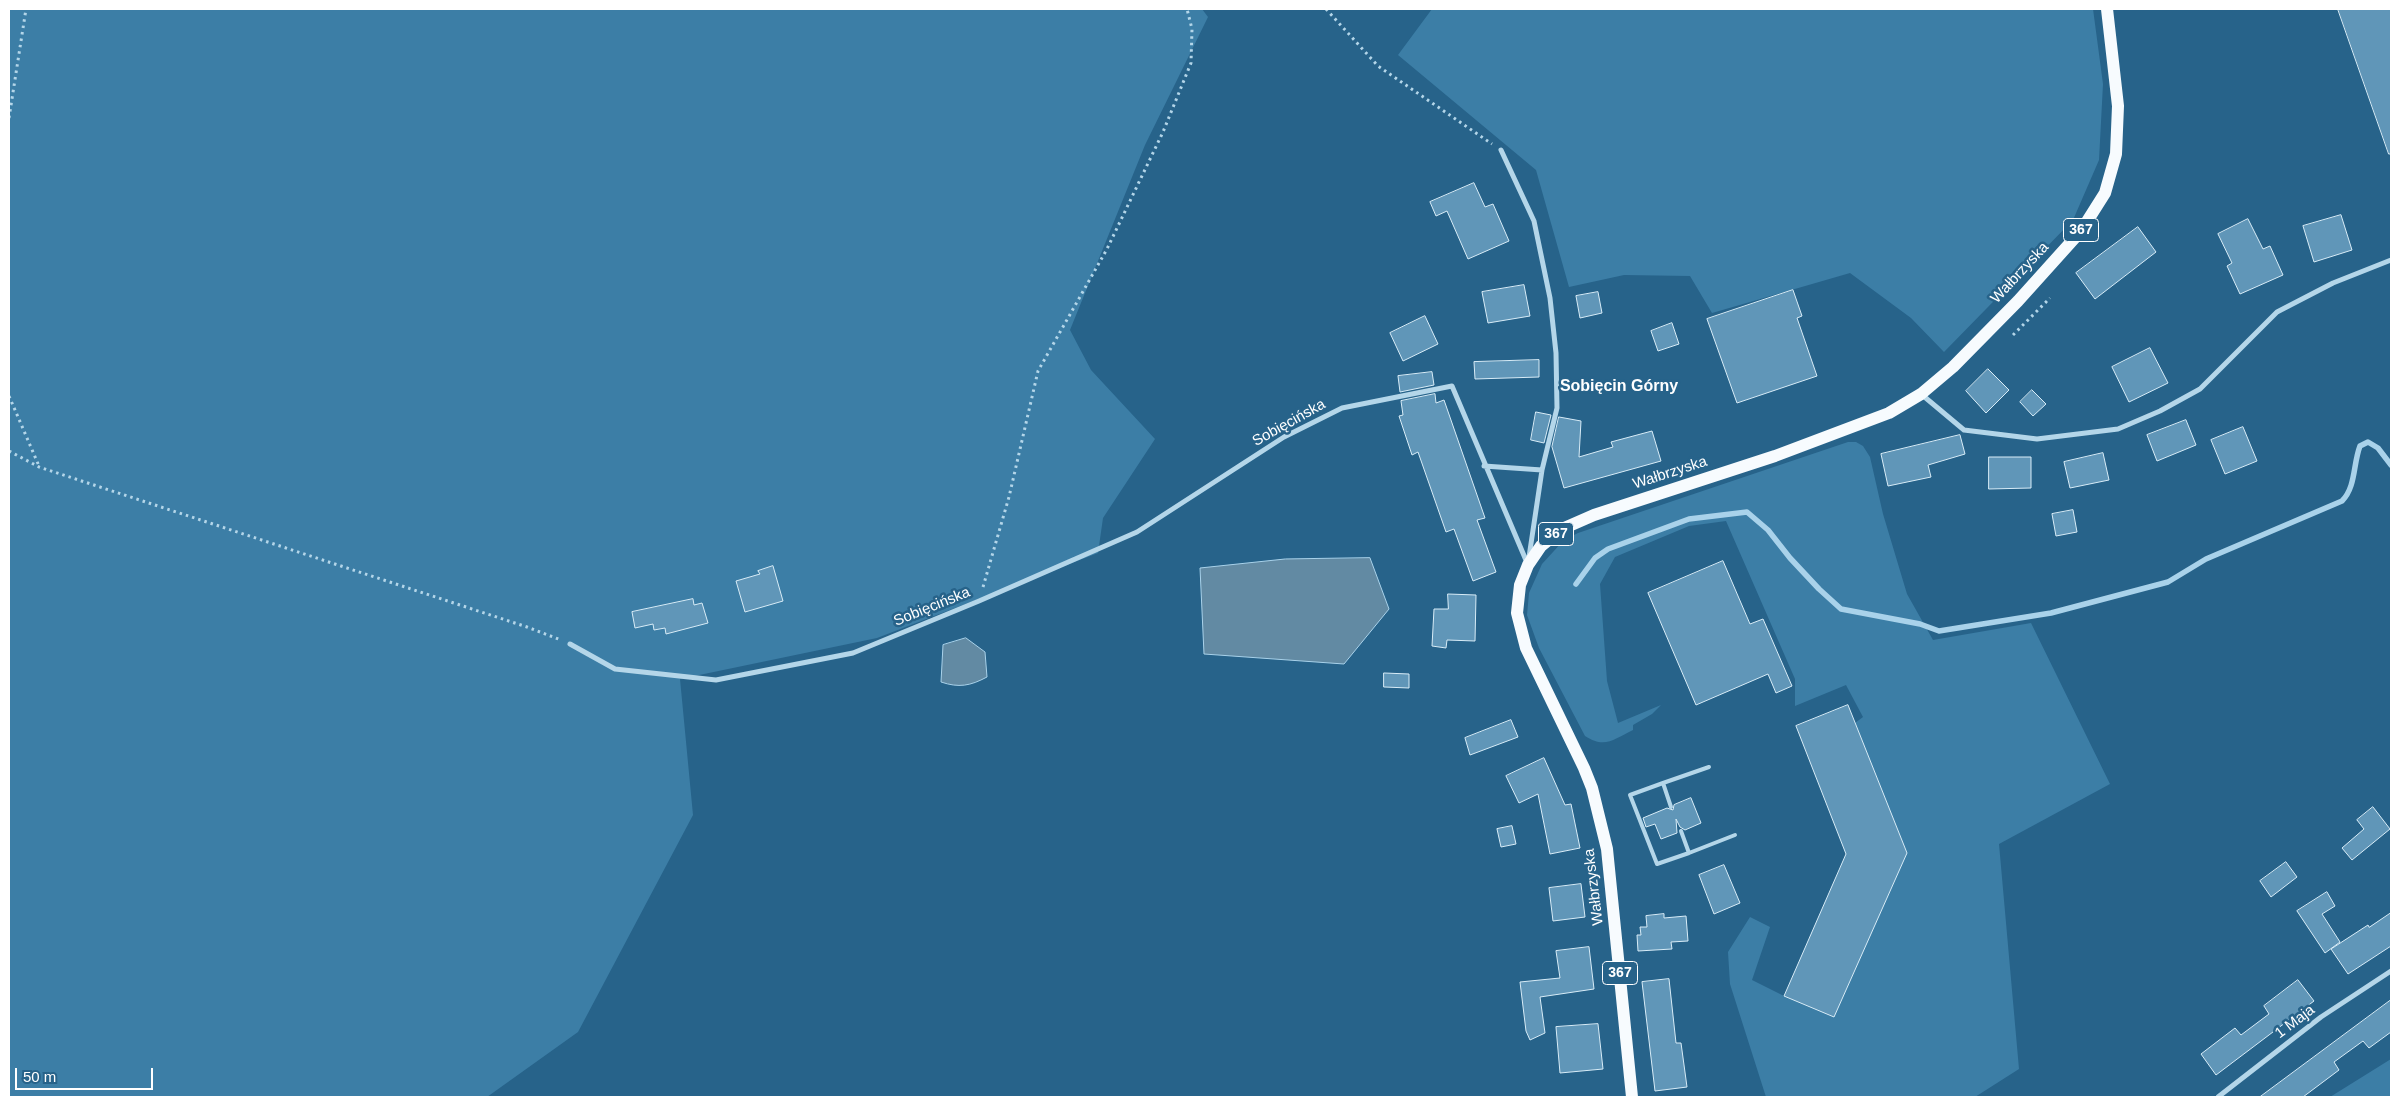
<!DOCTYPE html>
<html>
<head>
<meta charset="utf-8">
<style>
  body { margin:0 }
  #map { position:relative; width:2400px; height:1106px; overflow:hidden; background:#27638a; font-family:Arial,sans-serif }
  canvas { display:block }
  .frame { position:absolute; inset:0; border:10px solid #fff; pointer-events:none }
  .scale { position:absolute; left:15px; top:1068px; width:138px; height:22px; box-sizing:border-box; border:2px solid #fff; border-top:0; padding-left:6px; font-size:15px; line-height:18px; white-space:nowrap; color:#fff; -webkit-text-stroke:4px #27638a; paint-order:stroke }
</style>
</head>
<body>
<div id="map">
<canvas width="2400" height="1106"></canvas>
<div class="frame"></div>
<div class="scale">50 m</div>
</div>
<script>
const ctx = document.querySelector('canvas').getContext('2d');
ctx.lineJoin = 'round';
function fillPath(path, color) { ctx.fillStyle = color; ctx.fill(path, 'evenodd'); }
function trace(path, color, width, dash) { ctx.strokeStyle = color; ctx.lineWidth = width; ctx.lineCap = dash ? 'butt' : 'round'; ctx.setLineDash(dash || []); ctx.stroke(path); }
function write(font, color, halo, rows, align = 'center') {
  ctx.font = font + ' Arial,sans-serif'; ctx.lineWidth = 5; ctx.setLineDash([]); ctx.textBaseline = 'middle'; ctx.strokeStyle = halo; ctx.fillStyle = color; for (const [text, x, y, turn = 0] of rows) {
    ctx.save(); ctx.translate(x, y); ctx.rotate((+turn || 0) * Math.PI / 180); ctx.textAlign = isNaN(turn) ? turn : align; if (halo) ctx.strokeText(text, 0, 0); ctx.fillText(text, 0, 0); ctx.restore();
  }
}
const green = new Path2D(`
  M9,9h1193l6,8 -63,128 -75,185 21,40 64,69 -52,79 -5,35 -221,85 -197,41 13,136 -115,217 -91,65h-478z
  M1432,9h661l10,75 -4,76 -26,60 -129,132 -33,-34 -61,-45 -138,40 -22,-37 -66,-1 -55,12 -33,-117 -138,-115z
  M1848,442h8l7,4 7,11 13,57 24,80 26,46 98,-17 79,161 -111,60 20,225 -44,28h-209l-36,-113 -2,-32 22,-35 20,10 -18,53 32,16 123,-143 -52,-130 8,-6 -17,-32 -51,21v-27l-69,-158 -37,5 -74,31 -15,27 7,97 11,42 43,-18 -9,9 -19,11v5c-19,9 -28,19 -48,6l-46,-88 -12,-33 2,-22 13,-29 22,-24 14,-7z
  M2391,1059v38h-61z`);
const water = new Path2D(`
  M1370,558l19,51 -45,55 -140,-10 -4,-86 85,-9z
  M966,638l19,14 2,25c-17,9 -28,11 -46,5l2,-37z`);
const stream = new Path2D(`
  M1576,584l19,-26 13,-9 81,-30 58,-7 21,18 22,28 29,31 22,20 79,15 19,7 112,-18 117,-31 38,-23 136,-58c14,-14 11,-37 18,-55l8,-4 10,6 13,17`);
const building = new Path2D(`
  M2338,9h53v145h-2z
  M1474,183l11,24 8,-3 16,37 -41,18 -21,-48 -11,5 -6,-14z
  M2341,215l11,35 -38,12 -11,-36z
  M2248,219l15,30 7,-3 13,29 -43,19 -13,-28 5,-3 -14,-29z
  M2138,227l18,25 -61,47 -19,-26z
  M1524,285l6,31 -42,7 -6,-31z
  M1793,290l9,26 -5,2 20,58 -80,27 -30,-84z
  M1598,292l4,21 -22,5 -4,-22z
  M1425,316l13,28 -35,17 -13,-28z
  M1672,323l7,21 -21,7 -7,-20z
  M2150,348l18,35 -39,19 -17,-35z
  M1539,360v17l-64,2 -1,-17z
  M1988,369l21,21 -23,23 -20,-22z
  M1432,372l2,13 -34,7 -2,-16z
  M2032,390l14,14 -13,12 -13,-14z
  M1435,394l1,9 8,-3 41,118 -8,2 19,52 -23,9 -19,-52 -8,3 -28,-80 -6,3 -13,-39 4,-1 -2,-14z
  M1536,412l15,3 -7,28 -13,-3z
  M1559,417l22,4 -2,36 34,-10 -2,-5 41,-11 9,30 -97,27 -12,-41z
  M2186,420l10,25 -39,16 -10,-26z
  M2243,427l14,34 -32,13 -14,-34z
  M1960,435l5,19 -37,11 3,12 -43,9 -7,-32z
  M2103,453l6,27 -39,8 -6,-26z
  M1989,457h42v31l-42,1z
  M2073,510l4,22 -21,4 -4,-22z
  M1723,561l27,63 13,-5 29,67 -16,7 -8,-19 -72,31 -48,-112z
  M773,566l10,35 -38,11 -9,-31 24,-7 -2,-3z
  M1448,594l28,1 -1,46 -28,-1 -1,8 -14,-2 2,-37h14z
  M693,599l1,6 8,-2 6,20 -42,11 -1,-6 -11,2 -1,-6 -18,4 -3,-16z
  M1384,673l25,1v14l-25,-1z
  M1848,705l59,148 -73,164 -50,-21 62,-142 -50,-128z
  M1511,720l7,17 -48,18 -5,-17z
  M1544,758l21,47 6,-1 9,44 -30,6 -12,-60 -19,9 -13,-27z
  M1691,798l10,25 -16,7 -5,-3 -4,-8 1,14 -16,6 -6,-15 -9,3 -3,-9 24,-10 6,2 1,-5z
  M2373,807l17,22 -38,31 -10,-12 22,-19 -7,-9z
  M1512,826l4,18 -15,3 -4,-18z
  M2286,862l11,15 -26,20 -11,-16z
  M1724,865l16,38 -26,11 -15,-39z
  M1581,884l4,33 -32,4 -4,-33z
  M2327,892l8,14 -13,8 18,28 -15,11 -28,-42z
  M2391,913v33l-43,28 -17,-25 37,-24 1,2z
  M1664,914v4l22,-2 2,25 -17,1 1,7 -34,2 -1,-16h4l-1,-8h7l-1,-11z
  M1589,947l5,42 -54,8 5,36 -15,7 -4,-9 -6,-49 40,-4 -4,-27z
  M1669,979l7,64h5l6,44 -32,4 -13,-109z
  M2298,980l16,21 -98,74 -15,-21 34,-26 6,7 28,-21 -5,-8z
  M2391,1000v32l-22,16 -6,-7 -29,21 5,8 -36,27h-43z
  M1598,1024l5,45 -43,4 -4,-46z`);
const path = new Path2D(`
  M1326,9l52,57 114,78
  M9,118l17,-109
  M2013,335l37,-37
  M9,396l30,70
  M9,451l30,16 488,160 34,13
  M983,587l26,-90 29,-126 69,-122 56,-117 28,-69 1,-34 -5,-20`);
const service = new Path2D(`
  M1663,783l-33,12 27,69 32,-11
  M1671,807l-8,-24 46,-16
  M1681,831l8,22 46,-18`);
const minor = new Path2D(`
  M1501,150l33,71 16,77 6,55 1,55 -15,62 -13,87
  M1921,394l43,36 73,9 81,-10 42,-18 40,-22 77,-77 56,-29 58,-23
  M1484,466l58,4
  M570,644l45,25 101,11 137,-27 126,-52 158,-69 147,-95 58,-29 110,-22 76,179
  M2218,1097l103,-80 70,-46`);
const primary = new Path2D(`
  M1632,1097l-25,-248 -15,-61 -8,-20 -58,-120 -9,-35 3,-28 8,-20 13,-19 21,-17 32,-14 181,-59 114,-43 32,-19 32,-27 65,-66 63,-70 24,-38 11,-39 2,-48 -11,-97`);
const shields = [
  [2081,230,35],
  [1556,534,35],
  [1620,973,35]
];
const shieldNames = [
  ["367",2081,230],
  ["367",1556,534],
  ["367",1620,973]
];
const streetNames = [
  ["Wałbrzyska",2020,273,-47],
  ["Sobięcińska",1289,423,-29],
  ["Wałbrzyska",1670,473,-18],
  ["Sobięcińska",932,607,-22],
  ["Wałbrzyska",1594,887,-97],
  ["1 Maja",2295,1022,-37]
];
const neighbourhoodNames = [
  ["Sobięcin Górny",1619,387]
];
fillPath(green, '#3c7ea6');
fillPath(water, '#628aa3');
trace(water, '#a9d2ea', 1);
trace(stream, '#a9d2ea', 5.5);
fillPath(building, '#6096b8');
trace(building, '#d8ecf7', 1);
trace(path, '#b4d6e9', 3, [2.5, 4]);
trace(service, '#b4d6e9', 4);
trace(minor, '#b4d6e9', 5);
trace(primary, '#f7fbfe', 12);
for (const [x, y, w] of shields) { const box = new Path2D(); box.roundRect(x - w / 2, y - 11.5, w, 23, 4); ctx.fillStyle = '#27638a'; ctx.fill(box); trace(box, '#fff', 1); }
write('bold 14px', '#fff', null, shieldNames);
write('15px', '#fff', '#27638a', streetNames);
write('bold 16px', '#fff', '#27638a', neighbourhoodNames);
</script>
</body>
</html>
